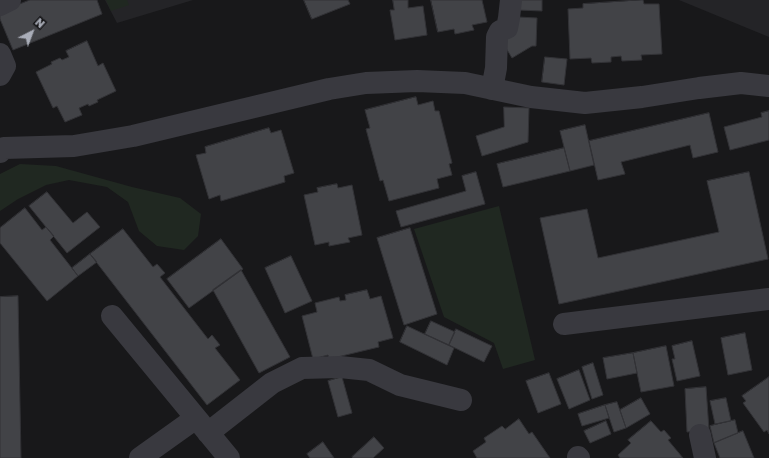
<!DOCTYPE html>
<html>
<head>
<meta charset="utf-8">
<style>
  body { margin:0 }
  #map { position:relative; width:769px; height:458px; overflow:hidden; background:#18181a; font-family:"Golos Text",sans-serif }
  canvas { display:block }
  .north { position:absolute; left:12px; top:12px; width:40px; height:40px; -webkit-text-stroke:3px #131315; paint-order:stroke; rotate:42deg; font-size:11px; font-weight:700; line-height:16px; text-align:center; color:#aaaeb9 }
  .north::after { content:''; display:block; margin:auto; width:14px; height:18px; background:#aaaeb9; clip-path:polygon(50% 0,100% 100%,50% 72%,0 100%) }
</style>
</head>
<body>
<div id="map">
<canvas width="769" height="458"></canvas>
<div class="north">N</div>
</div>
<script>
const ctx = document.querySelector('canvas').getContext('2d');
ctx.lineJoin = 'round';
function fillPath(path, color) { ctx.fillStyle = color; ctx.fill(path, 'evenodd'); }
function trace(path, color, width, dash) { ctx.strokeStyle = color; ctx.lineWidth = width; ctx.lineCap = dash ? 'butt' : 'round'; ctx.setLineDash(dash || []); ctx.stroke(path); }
const built = new Path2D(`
  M105,0h88l-76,23z
  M679,0h90v37z`);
const green = new Path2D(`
  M106,0h21l2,5 -18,6z
  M20,164l36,2 76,21 48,11 21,16 -3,22 -14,14 -27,-4 -18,-15 -11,-29 -21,-15 -38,-7 -23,5 -28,14 -18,12v-37z
  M499,206l36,154 -32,9 -9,-26 -50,-26 -30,-88z`);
const building = new Path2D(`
  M30,0h67l5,14 -89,36 -13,-31v-7z
  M304,0h44l2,4 -38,15z
  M393,0h15v8l15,-2 4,29 -32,5 -5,-30h4z
  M431,0h51l5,22 -15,3 2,5 -19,4 -1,-5 -16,3z
  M518,0h24v11l-24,-1z
  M643,0l1,4h15l3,50 -21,1 1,5 -20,1 -1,-5 -10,1v5l-19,1 -1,-5 -21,1 -2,-50 15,-1v-4z
  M518,17l19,1 -1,28h-4l-20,12 -12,-20z
  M87,41l11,25 5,-3 13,28 -19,9 1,2 -9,4 -1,-2 -9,4 3,7 -17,7 -8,-16 -4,2 -17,-36 16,-8 -1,-2 9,-4 2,2 7,-3 -3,-6z
  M545,57l22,2 -3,26 -22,-3z
  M416,97l2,8 15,-4 2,10h4l13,52 -3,1 3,11 -15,4 2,9 -50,13 -6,-21 -3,1 -14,-52 4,-1 -5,-18z
  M504,107l25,1 -1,34 -46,14 -6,-20 28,-9z
  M769,111v29l-39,10 -6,-23 38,-10 -1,-4z
  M709,113l9,39 -25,6 -3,-13 -69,17 4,12 -27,6 -9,-39z
  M585,125l9,40 -24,6 -10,-40z
  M269,128l2,5 10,-3 13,43 -10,3 1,6 -64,19 -1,-6 -11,4 -13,-44 10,-2 -1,-6z
  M564,148l6,23 -67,16 -6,-23z
  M476,172l9,32 -84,23 -5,-16 70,-20 -4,-15z
  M749,172l19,87 -209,45 -19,-86 47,-9 11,49 121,-26 -12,-51z
  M337,184l1,4 14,-3 10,50 -14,3 2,4 -21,4v-4l-14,3 -11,-50 14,-3 -1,-4z
  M47,192l26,31 14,-11 13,15 -33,26 -38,-47z
  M25,208l17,22 4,-3 8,9 -4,4 28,36 -31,25 -47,-58v-15z
  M410,228l27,86 -33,11 -27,-87z
  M123,229l30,38 4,-3 8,9 -5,4 48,62 4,-4 8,10 -5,3 25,32 -33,25 -117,-151z
  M221,239l22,30 -54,39 -22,-29z
  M90,254l7,8 -19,14 -6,-8z
  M291,256l21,45 -27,12 -20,-45z
  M241,270l49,87 -31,16 -46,-83z
  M367,290l3,9 11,-3 12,42 -15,4 1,5 -50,12 -1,-4 -15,4 -11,-43 15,-4 -2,-9 24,-6 1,4 6,-1 -1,-5z
  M18,296l3,162h-21v-161z
  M431,321l24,11 -6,13 -24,-11z
  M407,326l47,22 -7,17 -47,-23z
  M456,329l36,17 -8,16 -35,-17z
  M745,333l7,37 -24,5 -7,-37z
  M692,341l8,35 -23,5 -5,-22h3l-3,-13z
  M666,346l8,40 -33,6 -8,-39z
  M633,353l4,20 -30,6 -4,-21z
  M593,363l10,32 -11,4 -10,-32z
  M579,370l11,30 -21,9 -12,-30z
  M549,373l12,31 -23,9 -12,-32z
  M342,377l10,36 -14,4 -10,-36z
  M769,377v57l-2,-4 -3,2 -21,-29 3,-2 -4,-5z
  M706,387l3,43 -22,2 -2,-43z
  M641,398l9,16 -24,14 -6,-18z
  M726,398l5,23 -16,3 -5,-23z
  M617,402l9,26 -12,4 -9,-27z
  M605,405l4,13 -27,8 -4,-12z
  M519,419l10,15 3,-2 18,26h-73l-4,-7 13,-9 -2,-4 18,-12 3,3z
  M735,420l3,13 -24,10 -4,-17z
  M606,421l5,13 -21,9 -6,-12z
  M651,421l10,11 3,-2 7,8 -3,2 15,18h-63l-2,-3 13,-12 -3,-3z
  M743,431l11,27h-34l-6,-15z
  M374,437l10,11 -11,10h-20l-1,-1z
  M323,442l11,16h-24l-3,-4z`);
const minor = new Path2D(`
  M0,5l10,-5
  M0,54l5,12 -5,9
  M492,89l4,-21 1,-31 3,-6 7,-3 2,-10 2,-18
  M0,152l4,-4 70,-2 59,-10 196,-47 37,-6 51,-2 48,2 66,14 54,6 57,-6 57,-9 42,-5 28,3
  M112,316l117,142
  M564,324l205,-25
  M208,433l64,-50 30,-15 38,-1 29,3 31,15 61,15
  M700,435l5,23
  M578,457l1,1
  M140,458l56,-40`);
fillPath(built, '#242427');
fillPath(green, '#202821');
fillPath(building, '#424347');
trace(building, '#323236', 1);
trace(minor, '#39393f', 22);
</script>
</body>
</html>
